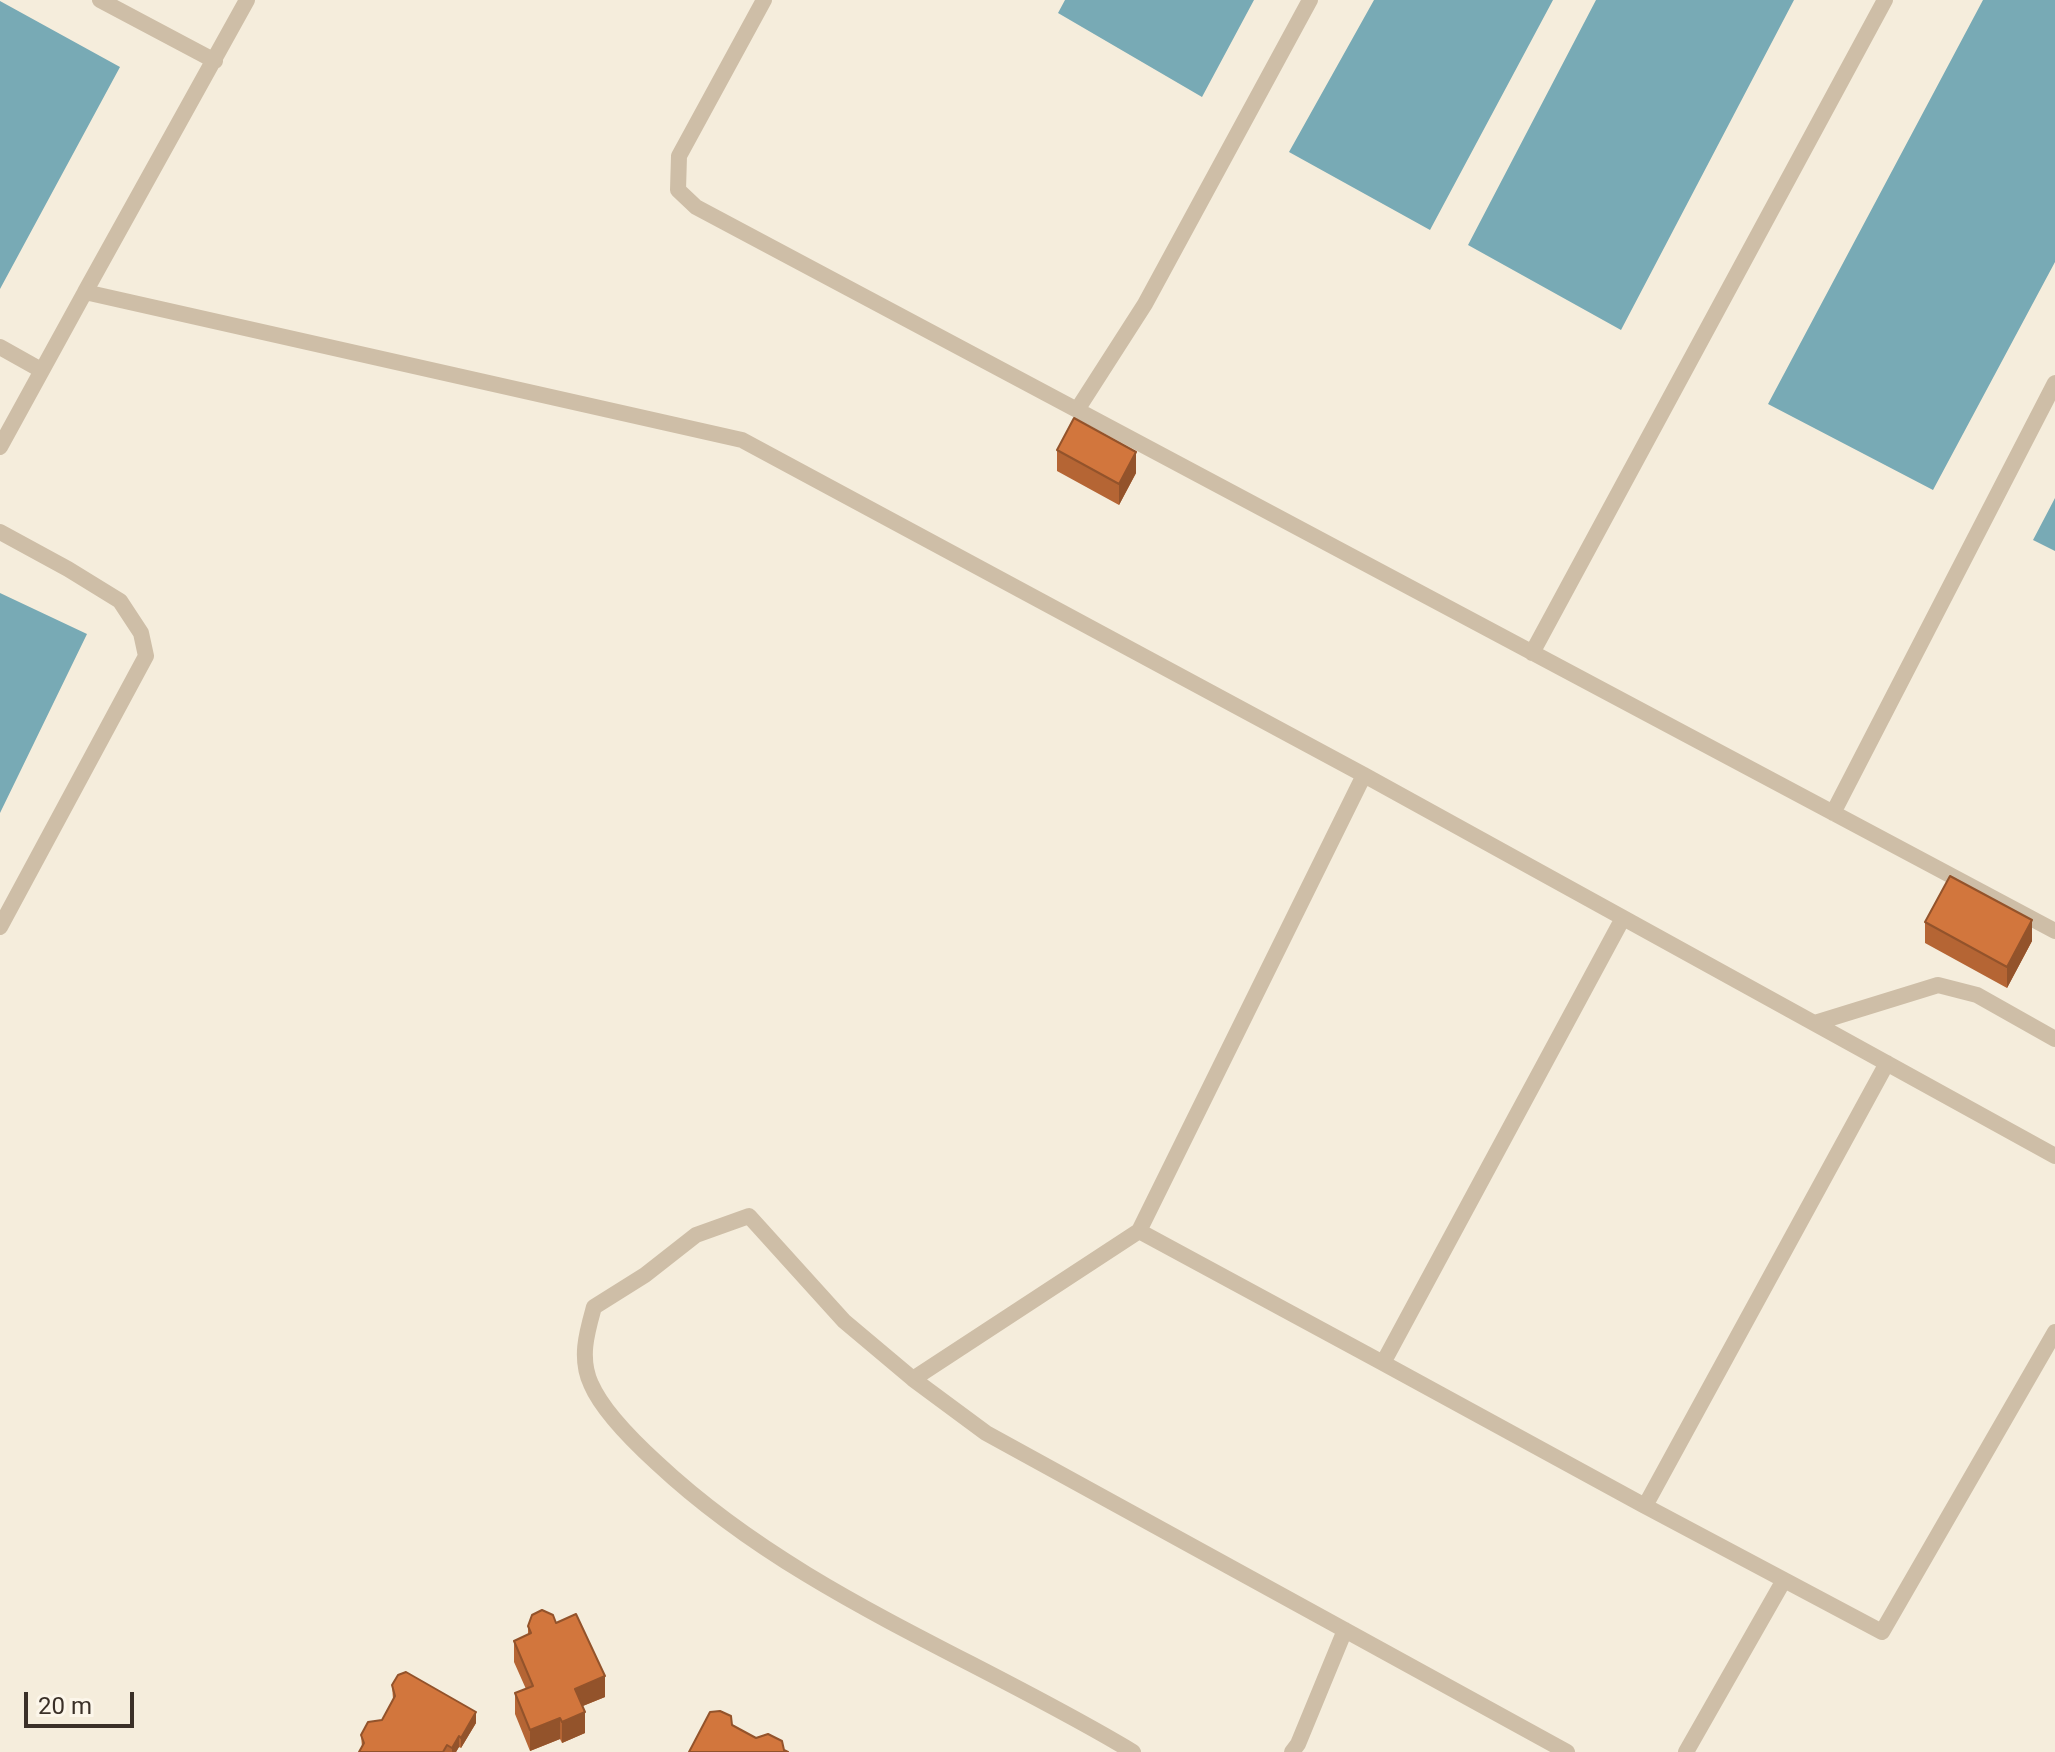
<!DOCTYPE html>
<html>
<head>
<meta charset="utf-8">
<style>
  body { margin:0 }
  #map { position:relative; width:2055px; height:1752px; overflow:hidden; background:#f5eddc; font-family:Roboto,sans-serif }
  canvas { display:block }
  .scale { position:absolute; left:24px; top:1692px; width:110px; height:36px; box-sizing:border-box; border:4px solid #3a3028; border-top:0; padding-left:10px; font-size:24px; line-height:28px; white-space:nowrap; color:#3a3028; -webkit-text-stroke:6px #fcf6ea; paint-order:stroke }
</style>
</head>
<body>
<div id="map">
<canvas width="2055" height="1752"></canvas>
<div class="scale">20 m</div>
</div>
<script>
const ctx = document.querySelector('canvas').getContext('2d');
ctx.lineJoin = 'round';
function fillPath(path, color) { ctx.fillStyle = color; ctx.fill(path, 'evenodd'); }
function trace(path, color, width, dash) { ctx.strokeStyle = color; ctx.lineWidth = width; ctx.lineCap = dash ? 'butt' : 'round'; ctx.setLineDash(dash || []); ctx.stroke(path); }
const water = new Path2D(`
  M1065,0h189l-52,97 -144,-84z
  M1374,0h179l-123,230 -141,-78z
  M1596,0h198l-173,330 -153,-85z
  M1983,0h72v262l-122,228 -165,-86z
  M0,1l120,66 -120,222z
  M2055,498v53l-22,-11z
  M0,593l87,41 -87,179z`);
const lane = new Path2D(`
  M100,0l115,61
  M247,0l-162,292 657,148 622,335 691,381
  M764,0l-85,156 -1,34 18,17 1359,724
  M0,347l41,23
  M1077,410l68,-106 165,-304
  M0,447l85,-155
  M0,532l68,37 52,32 21,32 5,23 -146,271
  M1532,653l353,-653
  M1364,775l-225,456 244,132 240,-445
  M1833,813l222,-430
  M1815,1023l123,-38 39,10 78,44
  M1139,1231l-226,148 73,54 581,319
  M1383,1363l262,143 242,-443
  M913,1379l-69,-58 -95,-105 -53,19 -51,40 -51,32c-7,25 -15,51 -3,77 12,28 43,58 66,79 139,130 315,192 476,289
  M1645,1506l237,126 173,-300
  M1292,1752l6,-8 47,-114
  M1686,1752l98,-172`);
const wall = new Path2D(`
  M1057,450l79,23 -17,32 -62,-34z
  M1925,922l107,19 -25,47 -82,-45z
  M556,1623l49,74 -22,9 2,27 -23,10 -2,-4 -30,12 -15,-37v-21l11,-4 -12,-27v-21l14,-6v-9z
  M392,1685l84,38 -15,25 -2,-1 -3,5h-97l3,-5 -1,-12 21,-15 11,-21z`);
const shadedWall = new Path2D(`
  M1136,452v21l-17,32v-21z
  M2032,920v21l-25,47v-21z
  M605,1676v21l-30,12v-20z
  M476,1712v11l-15,25v-10z
  M585,1712v21l-23,10v-21z
  M560,1718v21l-30,12v-21z
  M459,1736v11l-3,5h-4v-4z`);
const building = new Path2D(`
  M1074,418l62,34 -17,32 -62,-34z
  M1950,876l82,44 -25,47 -82,-45z
  M542,1610l11,5 3,8 20,-9 29,62 -30,13 10,23 -23,10 -2,-4 -30,12 -15,-37 18,-7 -19,-45 17,-8 -3,-7 4,-11z
  M406,1672l70,40 -15,26 -2,-2 -7,12 -5,-3 -4,7h-84l5,-9 -3,-8 7,-13 14,-2 13,-24 -3,-11 6,-10z
  M720,1711l11,5 1,9 24,13 12,-4 14,7 2,9 4,2h-99l21,-40z`);
fillPath(water, '#78aab5');
trace(lane, '#cebea7', 16);
fillPath(wall, '#b56534');
fillPath(shadedWall, '#93532b');
fillPath(building, '#d2763d');
trace(building, '#93532b', 2);
</script>
</body>
</html>
